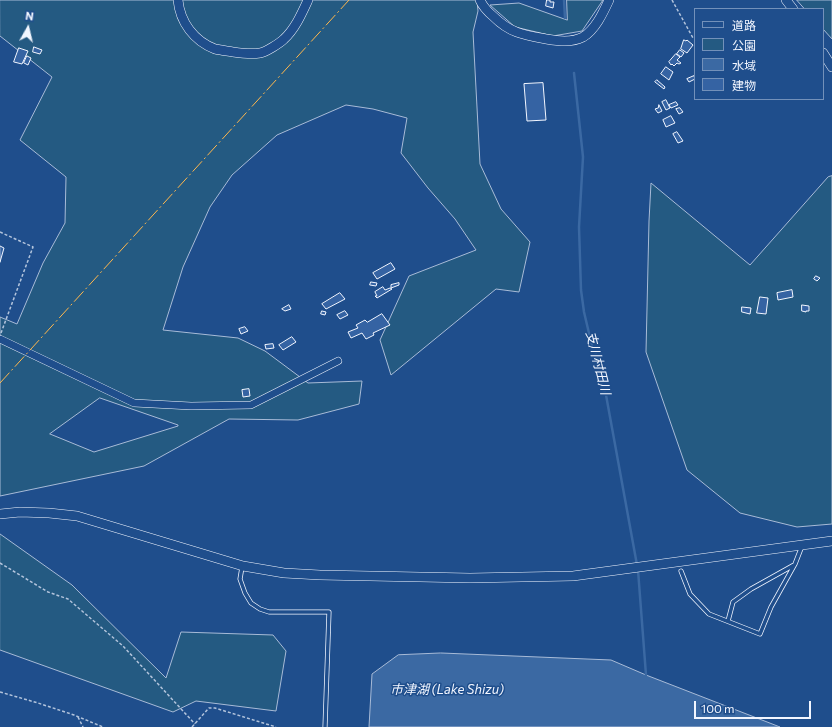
<!DOCTYPE html>
<html>
<head>
<meta charset="utf-8">
<style>
  body { margin:0 }
  #map { position:relative; width:832px; height:727px; overflow:hidden; background:#1f4e8c; font-family:Commissioner,"Noto Sans JP",sans-serif }
  canvas { display:block }
  .legend { position:absolute; left:694px; top:8px; width:130px; height:92px; box-sizing:border-box; background:#1f4e8c; border:1px solid #7391ba; margin:0; padding:5px 7px; list-style:none; font-size:12px; color:#f2f6ff }
  .legend li { display:flex; align-items:center; gap:8px; height:20px }
  .legend b { width:20px; border:1px solid #7391ba }
  .north { position:absolute; left:8px; top:8px; width:40px; height:40px; -webkit-text-stroke:3px #1f4e8c; paint-order:stroke; rotate:8deg; font-size:11px; font-weight:700; line-height:16px; text-align:center; color:#f2f6ff }
  .north::after { content:''; display:block; margin:auto; width:14px; height:18px; background:#f2f6ff; clip-path:polygon(50% 0,100% 100%,50% 72%,0 100%) }
  .scale { position:absolute; left:694px; top:701px; width:117px; height:18px; box-sizing:border-box; border:2px solid #f2f6ff; border-top:0; padding-left:5px; font-size:12px; line-height:14px; white-space:nowrap; color:#f2f6ff; -webkit-text-stroke:3px #1f4e8c; paint-order:stroke }
</style>
</head>
<body>
<div id="map">
<canvas width="832" height="727"></canvas>
<ul class="legend">
<li><b style="height:5px;background:#1f4e8c"></b>道路</li>
<li><b style="height:11px;background:#245a82"></b>公園</li>
<li><b style="height:11px;background:#3b69a3"></b>水域</li>
<li><b style="height:11px;background:#3563a3"></b>建物</li>
</ul>
<div class="north">N</div>
<div class="scale">100 m</div>
</div>
<script>
const ctx = document.querySelector('canvas').getContext('2d');
ctx.lineJoin = 'round';
function fillPath(path, color) { ctx.fillStyle = color; ctx.fill(path, 'evenodd'); }
function trace(path, color, width, dash) { ctx.strokeStyle = color; ctx.lineWidth = width; ctx.lineCap = dash ? 'butt' : 'round'; ctx.setLineDash(dash || []); ctx.stroke(path); }
function write(font, color, halo, rows, align = 'center') {
  ctx.font = font + ' Commissioner,"Noto Sans JP",sans-serif'; ctx.lineWidth = 3; ctx.setLineDash([]); ctx.textBaseline = 'middle'; ctx.strokeStyle = halo; ctx.fillStyle = color; for (const [text, x, y, turn = 0] of rows) {
    ctx.save(); ctx.translate(x, y); ctx.rotate((+turn || 0) * Math.PI / 180); ctx.textAlign = isNaN(turn) ? turn : align; if (halo) ctx.strokeText(text, 0, 0); ctx.fillText(text, 0, 0); ctx.restore();
  }
}
const green = new Path2D(`
  M0,0h477l1,11 -5,21 7,132 21,45 29,33 -11,50 -23,-3 -105,86 -11,-35 29,-64 67,-26 -21,-31 -27,-31 -27,-35 6,-35 -34,-9 -27,-4 -69,30 -45,40 -22,32 -27,60 -20,63 75,8 27,13 43,32 54,-2 -3,23 -61,16 -69,-1 -85,47 -144,30v-179l17,7 26,-61 22,-40 1,-46 -46,-37 32,-63 -52,-41zM100,398l78,27v1l-84,26 -44,-18z
  M567,0h36l-21,31 -29,5 -38,-9 -25,-22 29,-2 48,17z
  M797,0h35v39l-9,-10v-20h-18z
  M832,176v348l-35,3 -57,-14 -53,-43 -41,-118 3,-131 2,-38 99,82 78,-88z
  M0,534l72,51 94,93 15,-46 92,3 13,16 -10,60 -80,-10 -23,11 -173,-62z`);
const water = new Path2D(`
  M441,653l170,7 35,15 134,52h-411l3,-53 26,-19z`);
const stream = new Path2D(`
  M564,0l1,18
  M574,73l9,84 -4,70 2,63 3,22 8,34 8,16v18l6,15 31,170
  M638,570l8,105`);
const building = new Path2D(`
  M547,0h3v2h4l-1,6 -7,-2z
  M684,40l2,1 1,-1 6,5 -6,8 -6,-4z
  M34,47l8,3 -2,4 -7,-2z
  M19,48l9,3 -6,13 -8,-2z
  M680,50l4,3 -3,4 -4,-3z
  M676,54l4,3 -3,3 4,3 -2,1 -2,-1 -3,3 -2,-2 -1,1 -2,-3z
  M27,56l4,2 -3,7 -4,-2z
  M666,67l7,5 -4,8 -8,-6z
  M694,76l1,3 -6,3 -2,-3z
  M657,80l8,7 -1,2 -9,-7z
  M543,83l3,37 -19,1 -3,-37z
  M666,100l4,8 -4,2 -4,-8z
  M676,102l2,3 -7,3 -2,-3z
  M659,105l3,6 -4,2 -3,-4 3,-1z
  M680,108l3,4 -4,2 -3,-5z
  M671,116l4,7 -9,4 -3,-7z
  M677,132l6,9 -5,2 -5,-9z
  M0,246l4,2 -4,14z
  M391,263l4,6 -18,10 -4,-6z
  M816,276l4,2 -3,3 -3,-2z
  M371,282l6,1 -1,3 -6,-1z
  M399,283v2l-8,3v-3z
  M383,287l2,3 5,-2 2,1 -15,9 -2,-2h2l-2,-4z
  M792,290l1,7 -15,3 -1,-7z
  M340,293l5,6 -19,10 -4,-5z
  M760,297l8,1 -2,16 -9,-1z
  M289,305l2,4 -6,2 -3,-2z
  M802,305l7,1v5h-3v1l-4,-1z
  M742,307l9,1 -1,6 -8,-2z
  M322,311l4,1 -1,3 -4,-1z
  M345,311l3,4 -8,4 -3,-4z
  M382,314l8,11 -17,8 1,2 -8,4 -4,-6 -11,5 -3,-6 10,-4 -2,-3 9,-5 2,2z
  M245,327l3,4 -7,3 -2,-5z
  M292,337l4,5 -13,8 -4,-5z
  M273,344l1,4 -8,1 -1,-4z
  M249,389l1,7 -7,1 -1,-7z`);
const path = new Path2D(`
  M672,0l21,38
  M0,232l33,15 -32,86
  M0,563l48,29 20,7 55,47 72,78
  M0,692l38,11 36,12 29,12
  M78,717l5,10
  M192,727l17,-19h6l61,19`);
const service = new Path2D(`
  M242,567l-2,12 5,14 6,10 9,6 9,3h60l-4,115
  M681,571l9,23 19,20 51,20 11,-27 24,-43 7,-18
  M728,621l5,-19 18,-13 43,-24`);
const minor = new Path2D(`
  M0,339l134,64 57,3 60,-1 87,-44`);
const tertiary = new Path2D(`
  M178,0c2,22 16,41 37,49 5,1 12,2 18,3 7,1 21,2 27,1 6,-1 20,-10 24,-14 11,-10 18,-26 24,-39
  M480,0c3,7 8,12 14,17 16,16 30,18 52,22 12,2 25,4 37,-2 12,-7 20,-24 26,-37
  M786,0l7,9
  M823,53l9,14
  M0,514l20,-2 29,1 28,3 166,50 41,7 36,2 150,3 103,-2 259,-35`);
const power = new Path2D(`
  M0,383l349,-383`);
const waterNames = [
  ["支川村田川",598,363,76],
  ["市津湖 (Lake Shizu)",447,690]
];
fillPath(green, '#245a82');
trace(green, '#a8bbd7', 1);
fillPath(water, '#3b69a3');
trace(water, '#a8bbd7', 1);
trace(stream, '#3b69a3', 2.5);
fillPath(building, '#3563a3');
trace(building, '#f2f6ff', 1);
trace(service, '#f2f6ff', 5);
trace(minor, '#f2f6ff', 8);
trace(tertiary, '#f2f6ff', 10);
trace(path, '#b3c4dc', 1.5, [3, 2]);
trace(service, '#1f4e8c', 3.5);
trace(minor, '#1f4e8c', 7);
trace(tertiary, '#1f4e8c', 9);
trace(power, '#ffb74d', 1, [14, 3, 2, 3]);
write('italic 13px', '#f2f6ff', '#1f4e8c', waterNames);
</script>
</body>
</html>
